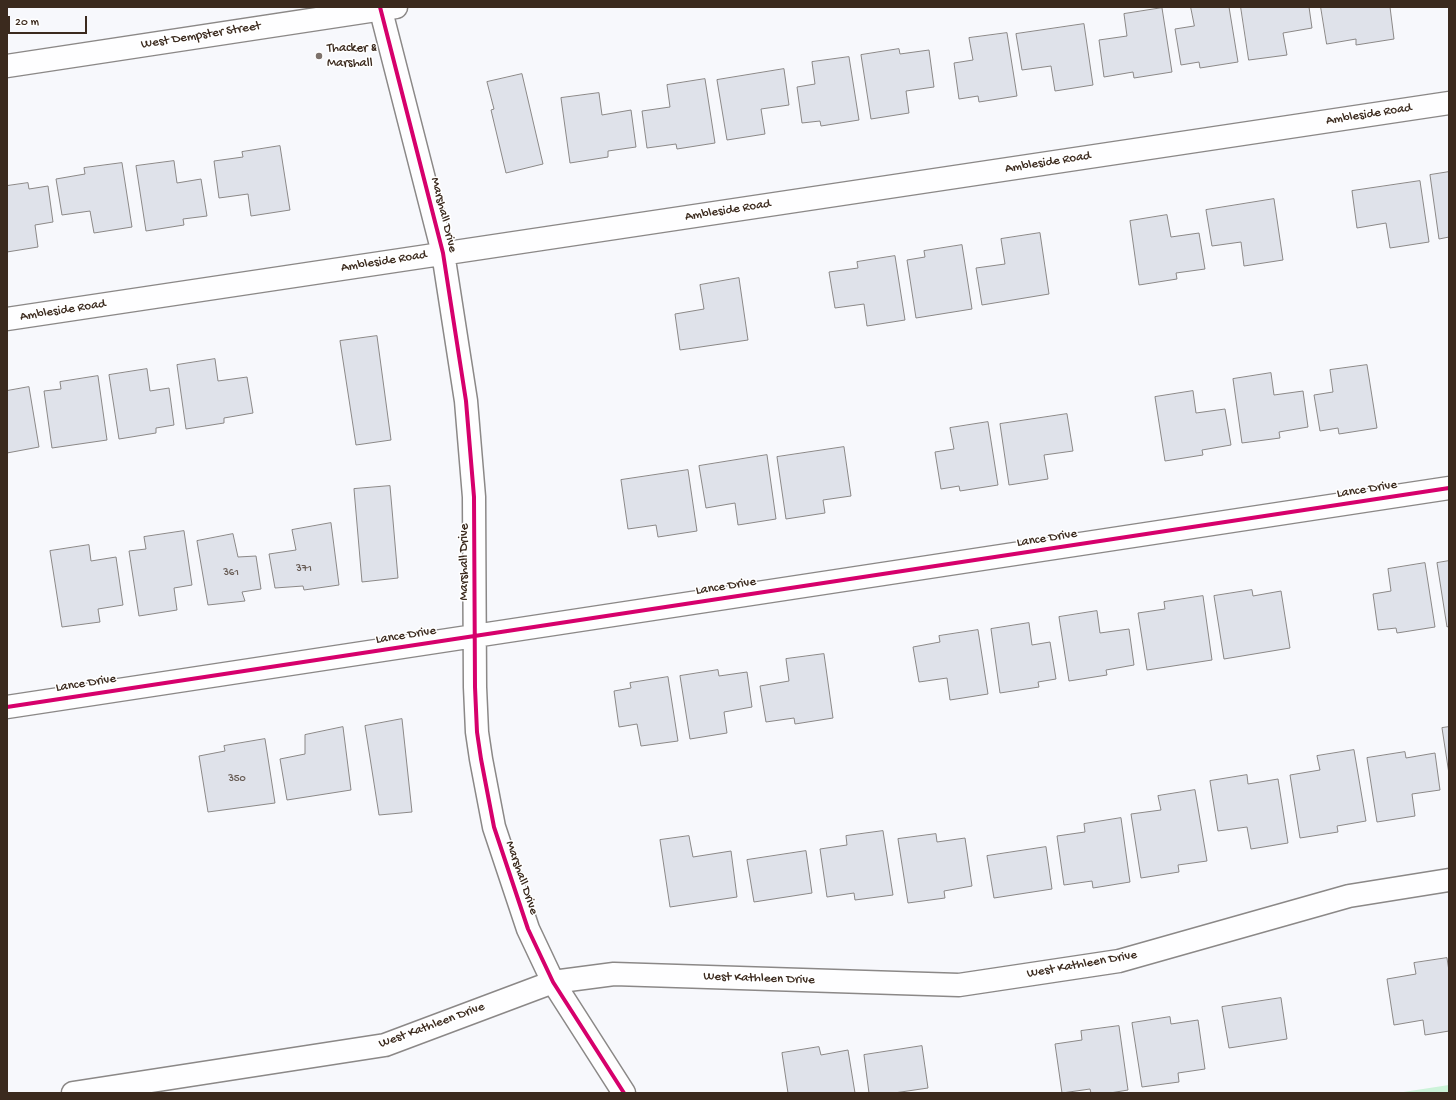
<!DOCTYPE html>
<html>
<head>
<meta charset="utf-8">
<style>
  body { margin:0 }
  #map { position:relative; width:1456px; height:1100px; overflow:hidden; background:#f7f8fc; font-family:"Gochi Hand",sans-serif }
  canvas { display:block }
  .frame { position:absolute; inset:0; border:8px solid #3b2a1e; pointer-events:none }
  .scale { position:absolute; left:8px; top:16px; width:79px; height:18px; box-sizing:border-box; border:2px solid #3b2a1e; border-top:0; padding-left:5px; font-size:12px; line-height:14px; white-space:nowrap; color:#3b2a1e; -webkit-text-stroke:3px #fff; paint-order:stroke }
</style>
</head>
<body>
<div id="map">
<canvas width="1456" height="1100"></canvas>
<div class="frame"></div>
<div class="scale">20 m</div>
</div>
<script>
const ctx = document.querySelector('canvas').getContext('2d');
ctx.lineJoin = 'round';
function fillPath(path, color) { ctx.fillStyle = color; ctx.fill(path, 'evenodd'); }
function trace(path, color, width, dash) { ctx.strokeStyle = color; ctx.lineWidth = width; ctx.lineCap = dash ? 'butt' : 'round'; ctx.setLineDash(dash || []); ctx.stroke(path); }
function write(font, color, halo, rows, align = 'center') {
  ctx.font = font + ' "Gochi Hand",sans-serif'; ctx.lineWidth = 3; ctx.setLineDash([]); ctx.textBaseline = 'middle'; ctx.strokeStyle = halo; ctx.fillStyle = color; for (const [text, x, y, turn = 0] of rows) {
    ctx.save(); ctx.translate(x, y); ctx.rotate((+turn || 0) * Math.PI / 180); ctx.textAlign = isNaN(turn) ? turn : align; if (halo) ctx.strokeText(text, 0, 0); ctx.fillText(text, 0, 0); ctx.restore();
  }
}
const green = new Path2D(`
  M1449,1085v8h-52z`);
const building = new Path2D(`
  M1191,7h38l9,55 -38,6 -1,-6 -18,3 -6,-36 19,-3z
  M1241,7h68l3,21 -29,5 4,22 -38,5z
  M1321,7h69l4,32 -38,6v-6l-29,5z
  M1162,8l10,64 -38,6 -1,-6 -29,5 -5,-37 28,-4 -3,-22z
  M1084,24l9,61 -38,6 -4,-25 -29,4 -6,-36z
  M1007,33l10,63 -38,6 -1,-6 -19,3 -5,-36 19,-3 -4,-22z
  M899,49l1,5 29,-4 5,37 -28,4 3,22 -38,6 -10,-64z
  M849,57l10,63 -38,6 -1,-5 -18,2 -5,-36 18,-3 -3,-22z
  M784,69l5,36 -28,4 4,25 -38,6 -10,-60z
  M522,74l21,90 -37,9 -15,-63 3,-1 -7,-27z
  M705,79l10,64 -38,6 -1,-5 -29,4 -5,-37 28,-4 -3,-22z
  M599,93l3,22 29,-5 5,37 -28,4v6l-38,6 -9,-65z
  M280,146l10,64 -39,6 -3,-22 -29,4 -5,-37 29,-4 -1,-5z
  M174,161l3,22 24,-4 6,37 -24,3 1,6 -38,6 -10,-65z
  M122,163l10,64 -38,6 -4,-22 -28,4 -6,-36 29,-5 -1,-6z
  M1449,172v65l-10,2 -9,-64z
  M1420,181l9,61 -39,6 -4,-25 -29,5 -5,-37z
  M28,183l1,6 19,-3 5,36 -18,3 3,22 -31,5v-66z
  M1274,199l9,61 -39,6 -3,-24 -29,4 -6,-36z
  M1167,215l4,22 28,-4 6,36 -29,4 1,6 -38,6 -9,-64z
  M1040,233l9,61 -67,11 -6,-37 29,-4 -4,-25z
  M962,245l10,64 -56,9 -9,-58 18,-3 -1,-6z
  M895,256l10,64 -38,6 -3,-22 -29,4 -6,-36 29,-4 -1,-6z
  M739,278l9,62 -68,10 -5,-36 29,-5 -4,-24z
  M377,336l14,104 -35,5 -16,-104z
  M215,359l3,22 29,-4 6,36 -29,5v5l-38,6 -9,-64z
  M1367,365l10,63 -38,6 -1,-6 -18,3 -6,-36 19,-3 -3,-22z
  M147,369l3,22 19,-3 5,37 -18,3v5l-37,6 -10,-64z
  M1271,373l3,22 29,-4 5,36 -29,5 1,6 -38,5 -9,-64z
  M98,376l9,64 -55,8 -8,-57 17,-2 -1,-7z
  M29,387l10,60 -32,6v-62z
  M1193,391l3,22 29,-4 6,36 -29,5 1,5 -38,6 -10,-64z
  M1067,414l6,37 -29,4 4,24 -39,6 -9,-61z
  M988,422l10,63 -38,6 -1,-5 -18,3 -6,-37 19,-3 -4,-21z
  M844,447l7,49 -28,4 2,13 -39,6 -9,-62z
  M767,455l9,64 -38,6 -3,-22 -29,5 -7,-42z
  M688,470l9,61 -39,6 -2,-12 -28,4 -7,-49z
  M390,486l8,92 -36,4 -8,-93z
  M331,523l8,62 -35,5 -1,-4 -28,2 -6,-34 27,-4 -4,-20z
  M184,531l8,54 -18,3 3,22 -38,6 -10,-65 17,-2 -2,-12z
  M233,534l5,23 18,-1 5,33 -19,3 3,9 -37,4 -11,-64z
  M89,545l2,16 25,-4 7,48 -25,4 2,13 -38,5 -12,-76z
  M1449,561v65l-2,1 -10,-64z
  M1425,563l10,64 -38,6 -1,-5 -18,2 -5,-36 18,-3 -3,-22z
  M1252,590l1,6 28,-5 9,57 -66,11 -10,-63z
  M1203,596l9,64 -65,10 -9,-57 27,-4 -1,-7z
  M1097,611l3,22 29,-4 5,36 -28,5 1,5 -38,6 -10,-64z
  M1029,623l3,22 18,-3 6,37 -18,3 1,5 -39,6 -9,-64z
  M978,630l10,64 -38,6 -3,-22 -28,4 -6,-35 27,-5 -1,-6z
  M824,654l9,64 -38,6 -1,-6 -28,4 -6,-36 29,-5 -3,-22z
  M718,670l1,6 28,-4 5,35 -28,5 3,21 -37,6 -10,-63z
  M668,677l10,64 -37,5 -4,-22 -18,3 -5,-36 17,-3 -1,-5z
  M402,719l10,93 -33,3 -14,-89z
  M343,727l8,63 -64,10 -7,-41 25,-5v-19z
  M1449,727v47l-7,-46z
  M265,739l10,64 -67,9 -9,-56 26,-5 -1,-5z
  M1354,750l12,71 -29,5 1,6 -38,6 -10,-63 30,-5 -3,-14z
  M1405,752l1,6 29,-5 5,37 -28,4 3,22 -38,6 -10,-64z
  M1247,775l1,9 30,-5 10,64 -37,6 -4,-22 -29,4 -8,-50z
  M1195,790l12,71 -29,4 1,7 -38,6 -10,-64 30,-4 -3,-14z
  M1121,818l9,64 -37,6 -1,-7 -28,4 -7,-49 28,-4 -1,-8z
  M883,831l10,64 -38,5 -1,-7 -27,4 -7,-48 27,-4 -1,-9z
  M936,834l1,8 28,-4 7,48 -28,5 1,7 -37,5 -10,-64z
  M689,836l4,21 38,-6 6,46 -67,10 -10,-67z
  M1046,847l6,42 -58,9 -7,-42z
  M806,851l6,42 -58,9 -7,-42z
  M1447,958l2,13v60l-24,4 -2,-15 -29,5 -7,-46 29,-5 -2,-11z
  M1281,998l6,41 -58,9 -7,-41z
  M1170,1017l1,7 27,-4 7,49 -27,4 1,9 -37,5 -10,-64z
  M1119,1026l9,64 -18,3h-19l-1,-4 -28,4 -7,-49 27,-4 -1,-9z
  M922,1046l6,42 -34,5h-25l-5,-38z
  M819,1047l2,8 27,-5 7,43h-67l-6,-40z`);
const minor = new Path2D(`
  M380,7l63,246 23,148 8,96 1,190 2,45 4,27 13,68 34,102 25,53 71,111
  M7,319l1442,-216
  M7,707l1442,-219
  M73,1093l312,-48 168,-63 61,-8 345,11 160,-24 230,-65 100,-16`);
const major = new Path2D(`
  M7,66l389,-59`);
const cycleway = new Path2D(`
  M380,7l63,246 23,148 8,96 1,190 2,45 4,27 13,68 34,102 25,53 71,111
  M7,707l1442,-219`);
const markers = [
  [319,56,4,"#7d726c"]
];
const numberNames = [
  ["371",304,569],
  ["361",231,573],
  ["350",237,779]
];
const streetNames = [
  ["West Dempster Street",201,36,-9],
  ["Ambleside Road",1369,115,-9],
  ["Ambleside Road",1048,163,-9],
  ["Ambleside Road",728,211,-9],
  ["Marshall Drive",443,215,76],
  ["Ambleside Road",384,262,-9],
  ["Ambleside Road",63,311,-9],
  ["Lance Drive",1367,490,-9],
  ["Lance Drive",1047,539,-9],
  ["Marshall Drive",465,562,-90],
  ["Lance Drive",726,587,-9],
  ["Lance Drive",406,636,-9],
  ["Lance Drive",86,684,-9],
  ["Marshall Drive",521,878,71],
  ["West Kathleen Drive",1082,965,-10],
  ["West Kathleen Drive",759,979,2],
  ["West Kathleen Drive",432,1026,-20]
];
const poiNames = [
  ["Thacker &",327,49],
  ["Marshall",327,64]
];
fillPath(green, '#ccf3d9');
fillPath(building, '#dfe2ea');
trace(building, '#8b8887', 1);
trace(minor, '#8b8887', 25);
trace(major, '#8b8887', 25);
trace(minor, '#fefeff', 22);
trace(major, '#fefeff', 22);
trace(cycleway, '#d6006c', 4);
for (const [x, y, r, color] of markers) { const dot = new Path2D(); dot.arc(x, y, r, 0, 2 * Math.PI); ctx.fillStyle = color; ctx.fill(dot); trace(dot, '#fff', 1.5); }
write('11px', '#665a53', null, numberNames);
write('13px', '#3b2a1e', '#fff', streetNames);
write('13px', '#3b2a1e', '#fff', poiNames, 'left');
</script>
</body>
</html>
